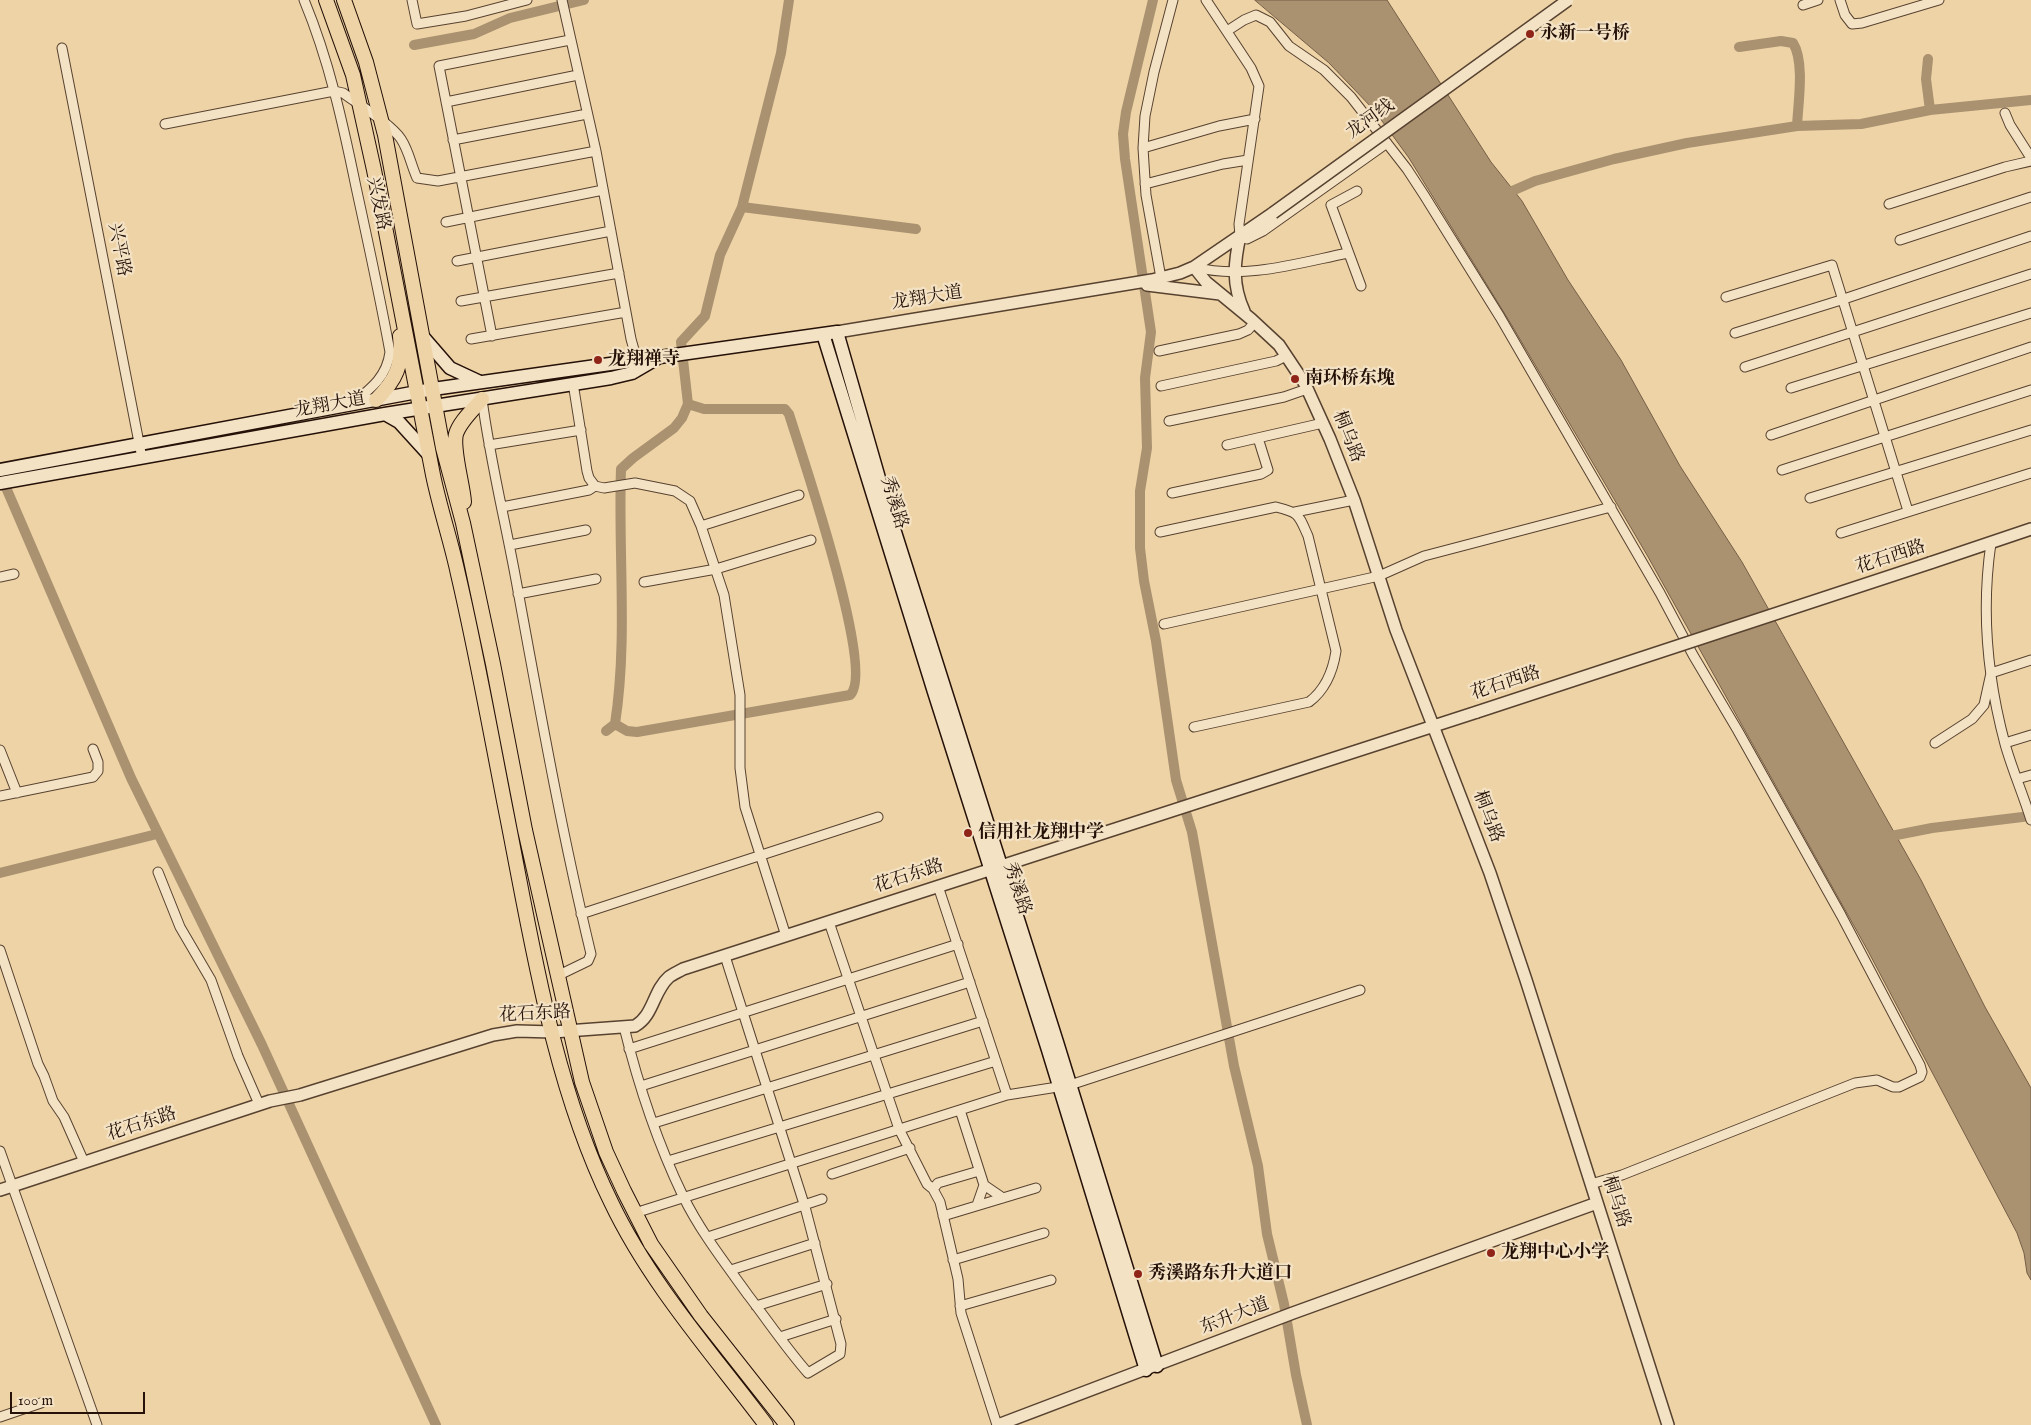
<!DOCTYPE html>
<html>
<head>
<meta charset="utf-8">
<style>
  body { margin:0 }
  #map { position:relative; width:2031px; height:1425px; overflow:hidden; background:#eed3a6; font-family:"IM FELL English",serif }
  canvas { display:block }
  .scale { position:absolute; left:10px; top:1392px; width:135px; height:22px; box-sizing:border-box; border:2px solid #251108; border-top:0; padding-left:6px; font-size:15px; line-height:18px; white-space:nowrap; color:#251108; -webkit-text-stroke:4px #f4e2c5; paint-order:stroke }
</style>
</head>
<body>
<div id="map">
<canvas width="2031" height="1425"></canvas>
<div class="scale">100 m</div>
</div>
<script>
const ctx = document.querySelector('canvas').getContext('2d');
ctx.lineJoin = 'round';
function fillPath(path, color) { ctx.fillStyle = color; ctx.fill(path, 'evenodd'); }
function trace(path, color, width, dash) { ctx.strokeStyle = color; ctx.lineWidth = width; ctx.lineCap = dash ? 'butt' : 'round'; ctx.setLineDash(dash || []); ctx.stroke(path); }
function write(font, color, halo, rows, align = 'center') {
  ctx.font = font + ' "IM FELL English","Noto Serif SC",serif'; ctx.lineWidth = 4.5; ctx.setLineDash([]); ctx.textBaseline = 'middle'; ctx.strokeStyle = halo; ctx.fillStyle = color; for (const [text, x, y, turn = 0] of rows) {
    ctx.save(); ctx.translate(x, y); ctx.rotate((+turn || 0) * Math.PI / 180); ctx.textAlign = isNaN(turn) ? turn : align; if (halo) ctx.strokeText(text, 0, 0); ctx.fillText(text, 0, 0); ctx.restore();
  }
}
const water = new Path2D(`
  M1255,0h132l104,162 31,39 46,79 53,80 59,106 62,96 179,318 64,127 46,81v192l-4,-7 -3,-20 -7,-20 -149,-282 -221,-396 -136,-231 -102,-166 -35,-48 -45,-47z`);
const canal = new Path2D(`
  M1153,0l-27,112 -3,22 2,25 26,173 -6,46 2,70 -7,43v57l4,33 12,60 20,139 16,52 42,234 24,100 9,68 17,70 12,71 11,50
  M414,45l60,-11 36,-16 74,-18
  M1739,47l42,-6 12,2c12,19 5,61 4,83
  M1928,59l-2,20 4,31
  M1503,195l32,-14 79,-22 73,-16 110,-17 64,-2 69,-14 101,-10
  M742,207l174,22
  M1,476l130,302 131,267 174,380
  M615,724l12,7 10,1 213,-37c26,-24 -49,-242 -61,-281l-4,-5h-81l-16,-5
  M606,731l9,-7c13,-84 3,-170 6,-255l12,-11 41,-30 8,-10 6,-14 -7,-62 24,-26 15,-61 22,-48 39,-154 8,-53
  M1881,838l51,-10 99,-12
  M0,873l157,-39`);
const minor = new Path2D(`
  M304,0c25,60 39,124 52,187 12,55 24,110 34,165 -3,24 -18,36 -36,50
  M412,0l5,24 49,-8 61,-16
  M562,0l34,151 35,188 7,25
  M1206,0l45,68 8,18 -20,138 1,12 7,3 16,-8 124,-88
  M1840,0l5,15 7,9 10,-1 77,-23
  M1803,5l15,-5
  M1227,31l17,-11 12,-5 14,7 19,24 35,24 27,27 56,72 17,26 76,122 160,276 33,62 45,76 103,184 79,150 2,7 -2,5 -21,10h-6l-16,-7 -22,3 -233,92 -31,9
  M62,48l80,410
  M446,102l132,-27
  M2005,113l5,12 21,33
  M165,124l169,-33 9,2c15,11 48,31 58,46 8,12 10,26 16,39l21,3 158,-30
  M453,140l134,-26
  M1143,148l76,-22 36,-7
  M1145,184l78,-20 25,-4
  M1357,191l-26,14 30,81
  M1889,204l116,-37 26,-6
  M446,222l157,-32
  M1900,240l131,-43
  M457,261l154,-30
  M1194,267c51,13 104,-4 154,-14
  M1161,278l-15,-83 -3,-47 2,-32 9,-44 19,-72
  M1726,297l106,-32 76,246
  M461,301l158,-28
  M1735,333l106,-33 190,-64
  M492,336l-53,-270 131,-26
  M471,339l155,-27
  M1159,351l80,-17 9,-4 7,-8
  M1745,367l286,-93
  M573,383l14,88 2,7 6,8 9,2 31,-5 40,8 15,10 11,25 23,69 16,100v73l5,39 41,129
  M1161,386l115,-25 10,-5
  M1791,388l240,-75
  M482,399c8,61 23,121 34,181 23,125 45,250 75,374l-3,7 -31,15
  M1169,421l115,-24 23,-8
  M1771,435l260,-88
  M489,445l92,-15
  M1227,445l96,-22
  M1782,470l249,-80
  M1172,493l89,-19 7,-4 -10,-32
  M1810,498l221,-68
  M502,507l87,-17 6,-4
  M1295,512l59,-12
  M701,526l98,-31
  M1160,532l116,-25c24,6 22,7 32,29l28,115c-3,20 -11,39 -27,51l-115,25
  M1841,533l190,-60
  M1991,543c-10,68 -4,134 14,201 7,25 18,50 26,76
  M510,545l76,-15
  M0,577l14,-3
  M644,582l72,-13 95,-29
  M518,594l78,-15
  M1164,624l215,-48 45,-20 187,-49
  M1935,743l37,-24 12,-14 7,-32 40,-13
  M2005,743l26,-8
  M0,750l17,43
  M2017,779l14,-4
  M0,796l93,-19 5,-6v-9l-5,-13
  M158,872l22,55 31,53 27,76 21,48
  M938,886l69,209
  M581,914l297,-97
  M829,922l70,207 28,55 6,5 7,13 18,77 3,34 36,112
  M0,950l38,114 6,12 9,25 11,16 20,45
  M624,1027c14,57 33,115 59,169 17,35 42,67 65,99 20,26 38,53 60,78l32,-19 1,-10 -36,-137 -80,-251
  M629,1049l329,-105
  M641,1086l329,-104
  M960,1110l24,75 -7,20
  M654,1123l329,-102
  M0,1151l97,274
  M668,1161l328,-100
  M832,1174l78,-26
  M984,1185l19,13
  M933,1189l5,-6 41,-12
  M635,1213l372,-118 63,-10 290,-95
  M943,1216l93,-28
  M708,1237l114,-38
  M953,1260l91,-27
  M731,1270l84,-27
  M756,1306l71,-22
  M960,1306l91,-26
  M780,1337l56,-18
  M0,1417l41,-14`);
const tertiary = new Path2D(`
  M1240,236c-6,27 -8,49 4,75
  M1194,267l12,15 45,37 28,26 26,39 25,55 24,61 42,130 94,243 36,107 142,445
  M1147,285l73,9
  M837,332l315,-52 28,-7 14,-6 79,-54
  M1930,563l101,-34
  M0,1190l270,-89 30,-6 193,-60 24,-4 36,1 82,-6c19,-11 18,-35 34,-49 4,-3 9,-5 14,-8l794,-257
  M998,1425l295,-112 304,-110`);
const secondary = new Path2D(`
  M823,334l111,358 114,358 98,320
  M424,338l26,30 30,14
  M385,414l14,8 30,33
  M0,470l433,-81 404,-57 52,181 168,529 100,324
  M0,483l385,-69 226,-36 21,-5 24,-14`);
const primary = new Path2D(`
  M326,0l27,75 21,95 59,305c7,34 18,66 25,99 18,77 32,155 47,232 26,130 47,276 106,396 39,82 101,151 155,223
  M344,0l22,62 19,73 58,313 20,75 30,141 32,166 57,252 24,70 18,39 27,53 50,72 86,109
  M376,400c20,-20 27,-35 24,-64
  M464,502c-1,-17 -12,-53 -8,-68 4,-13 18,-25 26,-35`);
const tertiaryBridge = new Path2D(`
  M1273,213l295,-213
  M1477,712l453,-149`);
const markers = [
  [1530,34,5,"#8f2418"],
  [598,360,5,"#8f2418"],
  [1295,379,5,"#8f2418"],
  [968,833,5,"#8f2418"],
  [1491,1253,5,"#8f2418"],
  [1138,1274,5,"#8f2418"]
];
const poiNames = [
  ["永新一号桥",1540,34],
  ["龙翔禅寺",608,360],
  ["南环桥东堍",1305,379],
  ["信用社龙翔中学",978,833],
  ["龙翔中心小学",1501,1253],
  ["秀溪路东升大道口",1148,1274]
];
const streetNames = [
  ["龙河线",1371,120,-36],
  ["兴发路",377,204,78],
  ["兴平路",118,250,79],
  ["龙翔大道",927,299,-9],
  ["龙翔大道",330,406,-10],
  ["桐乌路",1347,437,68],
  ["秀溪路",893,503,73],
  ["花石西路",1891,558,-18],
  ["花石西路",1506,684,-18],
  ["桐乌路",1487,817,69],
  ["花石东路",909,877,-18],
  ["秀溪路",1016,889,72],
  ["花石东路",535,1015,-3],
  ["花石东路",142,1125,-18],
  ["桐乌路",1615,1202,72],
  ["东升大道",1235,1317,-21]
];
fillPath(water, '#aa9170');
trace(water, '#755e46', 1);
trace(canal, '#aa9170', 10);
trace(minor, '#574230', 11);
trace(tertiary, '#574230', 14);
trace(secondary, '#251108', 15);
trace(primary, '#251108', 16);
trace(minor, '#f4e2c5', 9);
trace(tertiary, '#f4e2c5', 11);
trace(secondary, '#f4e2c5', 12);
trace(primary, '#eed3a6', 14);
trace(tertiaryBridge, '#574230', 14, []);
trace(tertiaryBridge, '#f4e2c5', 11);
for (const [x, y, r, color] of markers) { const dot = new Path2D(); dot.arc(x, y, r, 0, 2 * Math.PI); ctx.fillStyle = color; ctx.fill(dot); trace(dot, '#f4e2c5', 2); }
write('bold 18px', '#251108', '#f4e2c5', poiNames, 'left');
write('18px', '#251108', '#f4e2c5', streetNames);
</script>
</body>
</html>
